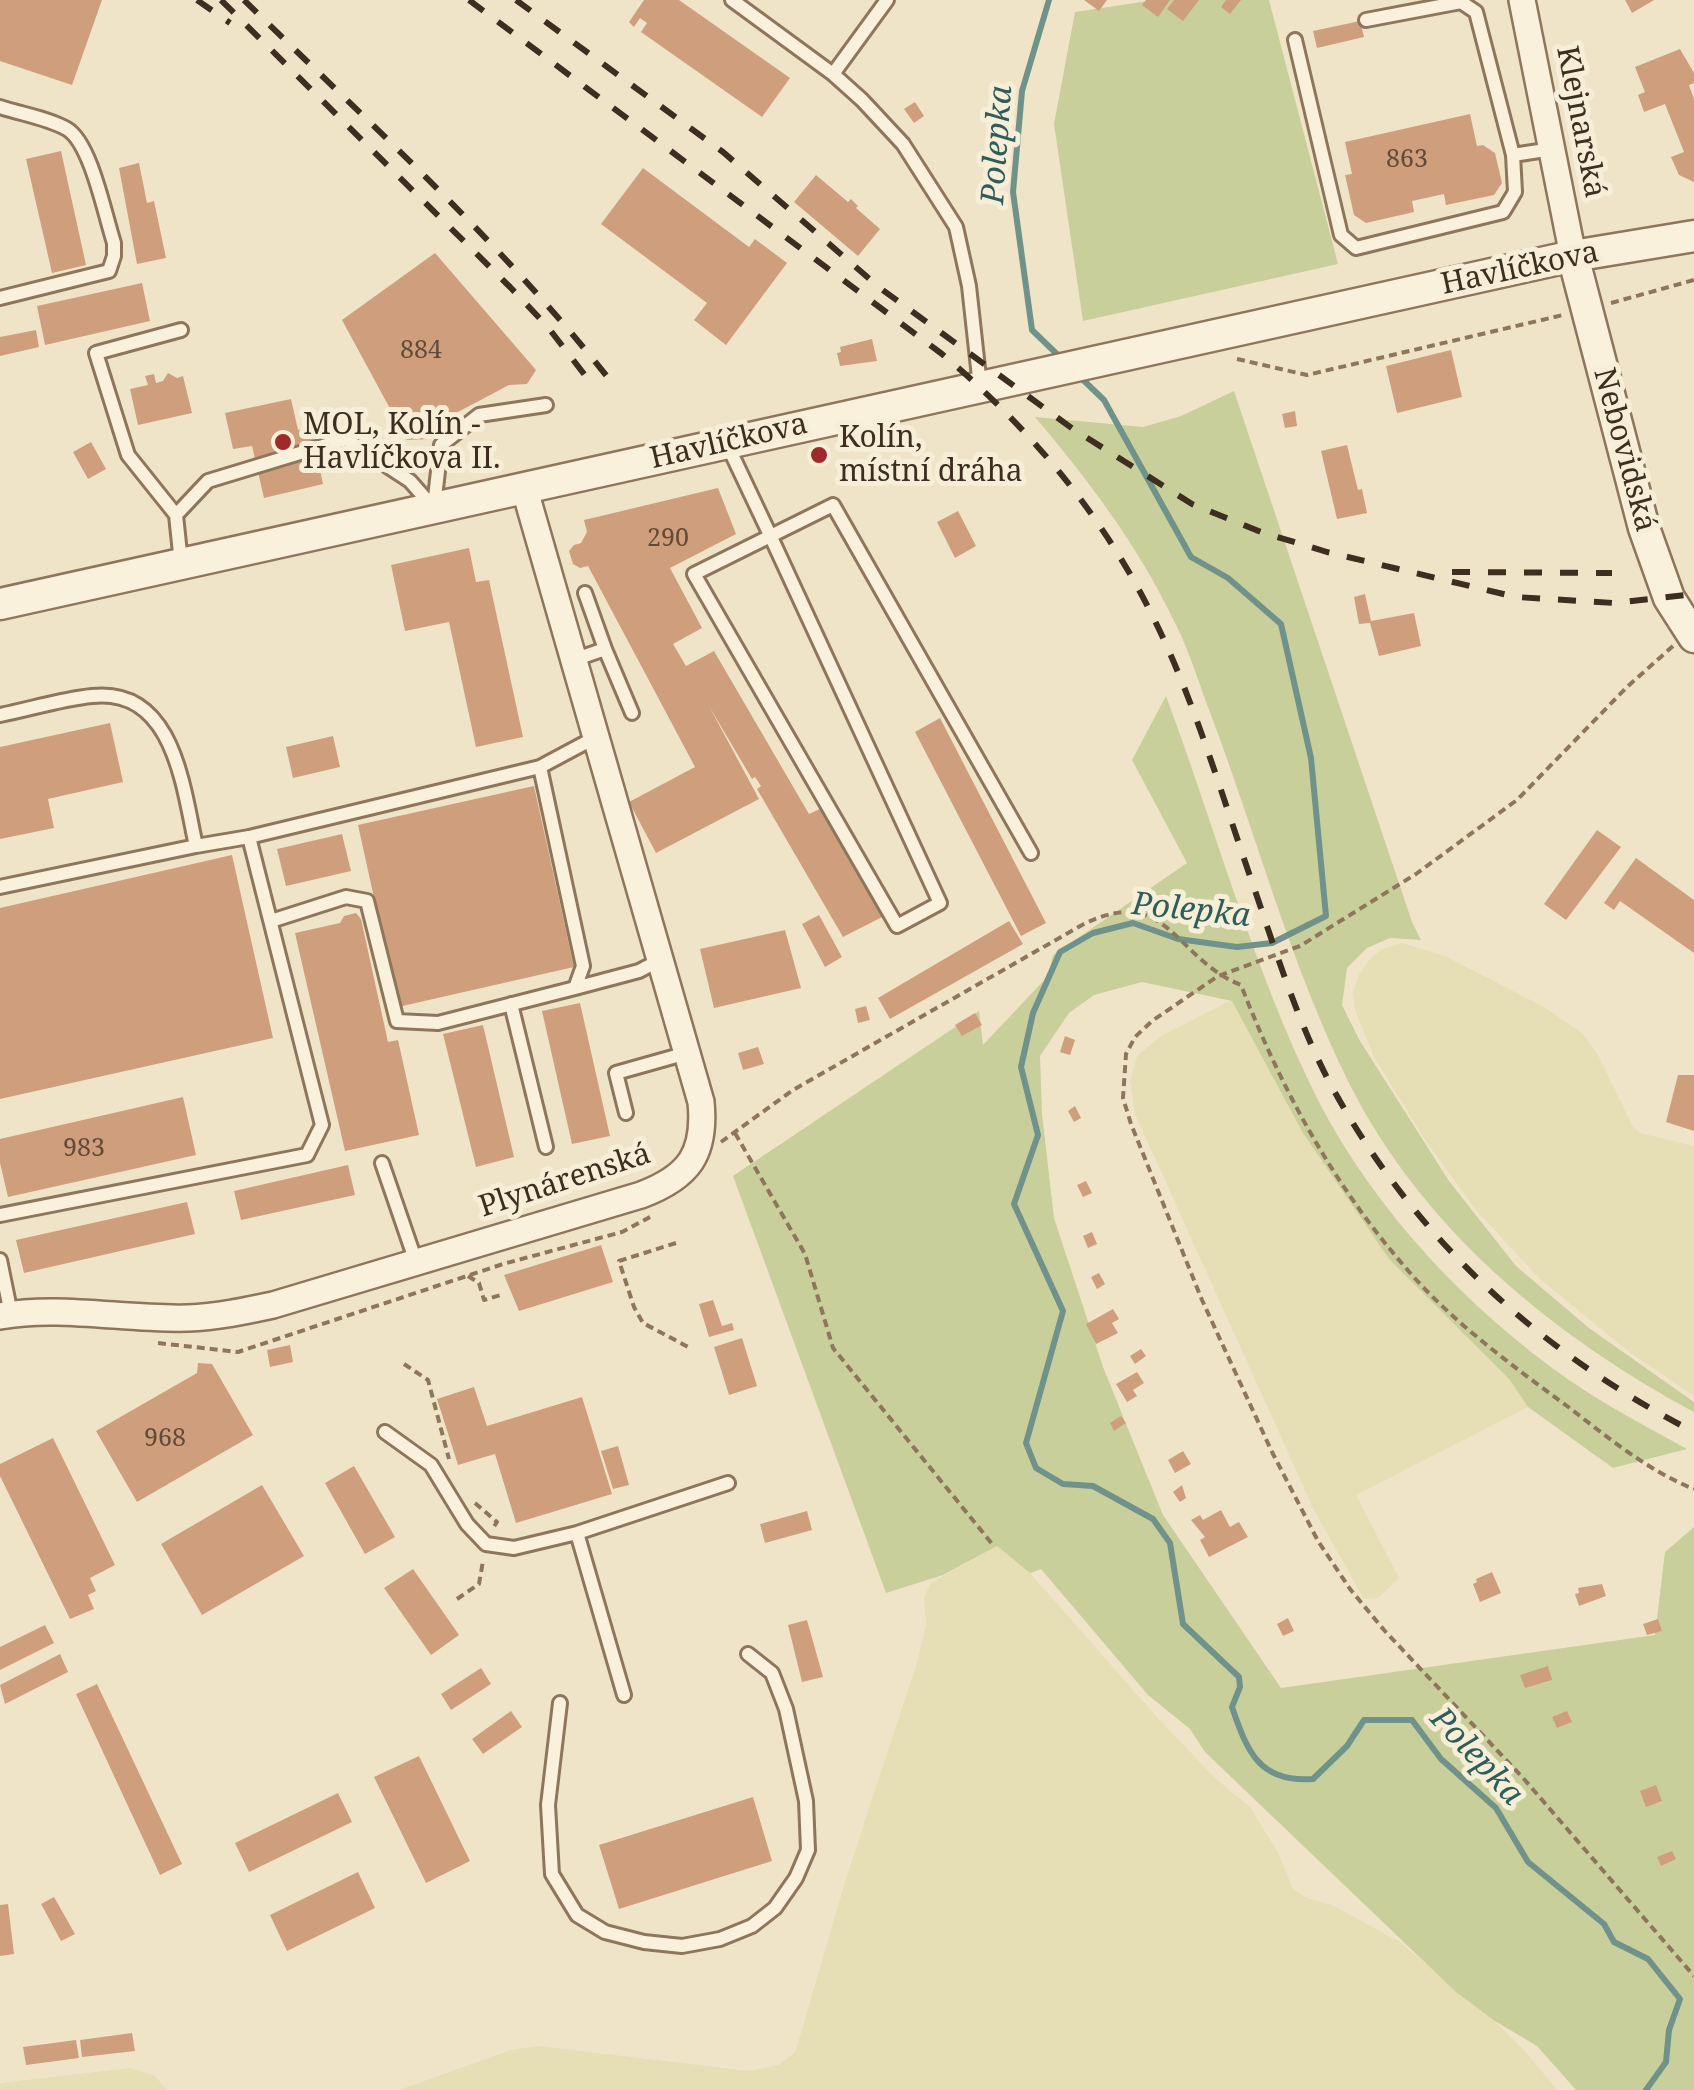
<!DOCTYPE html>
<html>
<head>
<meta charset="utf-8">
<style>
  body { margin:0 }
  canvas { display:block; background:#f0e4c8 }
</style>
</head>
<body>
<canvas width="1694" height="2090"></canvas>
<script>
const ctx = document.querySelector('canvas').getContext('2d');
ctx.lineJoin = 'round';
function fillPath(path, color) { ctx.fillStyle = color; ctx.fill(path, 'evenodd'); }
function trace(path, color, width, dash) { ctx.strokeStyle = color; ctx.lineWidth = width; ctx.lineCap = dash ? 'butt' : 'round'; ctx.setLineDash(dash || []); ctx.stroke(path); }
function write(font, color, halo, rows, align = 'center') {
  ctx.font = font + ' "Noto Serif",serif'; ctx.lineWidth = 10; ctx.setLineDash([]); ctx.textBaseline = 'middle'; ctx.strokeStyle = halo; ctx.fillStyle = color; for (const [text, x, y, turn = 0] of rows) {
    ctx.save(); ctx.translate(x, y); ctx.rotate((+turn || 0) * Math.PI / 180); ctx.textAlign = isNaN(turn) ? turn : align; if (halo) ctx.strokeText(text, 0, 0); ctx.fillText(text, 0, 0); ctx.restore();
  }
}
const farmland = new Path2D(`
  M1402,943l43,13 99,51 38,26 15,20 36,74 7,6 54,13v250l-66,-45 -87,-71 -65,-70 -49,-67 -53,-86 -19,-47 -2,-18 6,-17 10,-15 13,-11z
  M1232,1000l43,78 114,181 121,121 18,27 -172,88 43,83 -21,20 -14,1 -50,-89 -179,-396 -5,-33 7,-25 24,-20z
  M997,1546l33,27 126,143 60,63 34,28 28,46 15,36 14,9 25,7 68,37 95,79 31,31 31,38h-1158l112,-40 27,-4 211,25 29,-6 17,-12 53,-181 69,-209 9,-38 -2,-28 7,-14z
  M130,2068l25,8 12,14h-167v-7z`);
const green = new Path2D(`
  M1155,0h114l69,264 -255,57 -29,-197 21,-112z
  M1234,391l178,531 9,18 -31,-2 -23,10 -20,20 -5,37 18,36 89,140 67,85 73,62 105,74v10c-141,-76 -272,-183 -345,-329 -58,-117 -92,-246 -138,-368 -12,-31 -21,-63 -36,-92 -36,-76 -86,-142 -140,-206l108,10 38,-11z
  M1166,696c50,134 88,276 152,404 57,111 150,209 251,280 38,26 78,47 118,69l-74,19 -85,-61 -18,-27 -121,-121 -86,-126 -71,-132 -90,-19 -48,13 -25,18 -29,43 2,58 12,104 49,149 60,148 118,173 374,-53 10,-83 29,-25v563h-118l-39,-44 -42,-25 -39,-29 -251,-240 -15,-23 -42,-34 -107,-126 -11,4 -33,-27 -54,29 -57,18 -153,-417 246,-165 4,34 65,-69 5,-21 134,-92 -55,-103z`);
const stream = new Path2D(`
  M1049,0l-27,91 -9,101 19,138 30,29
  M1078,375l26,25 87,157 37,21 53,46 30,134 15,158 -54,27 -35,4 -59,-8 -45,-16 -40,10 -33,19 -27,61 -12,54 17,68 -24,69 49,107 -37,132 10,25 27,16 30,2 60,33 17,24 13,81 56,53 1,10 -8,20c15,44 27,76 81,72l34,-33 17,-26h48l29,39 55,49 32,54 76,62 10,18 34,17 32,40 -11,31 -3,32 -20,28`);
const building = new Path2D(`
  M0,0h102l-30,85 -72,-24z
  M644,0h35l111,78 -28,39 -121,-85 6,-9 -7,-5 -6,9 -5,-5z
  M1084,0h23l-8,11z
  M1146,0h24l-12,17 -16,-12z
  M1174,0h25l-16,21 -16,-12z
  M1226,0h15l-11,14 -9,-7z
  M1625,0h29l-22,13z
  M1360,21l4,16 -47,11 -4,-17z
  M1680,49l14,24v10l-5,2 5,14v83l-15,-7 -8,-18 13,-5 -19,-48 -21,8 -6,-17 7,-3 -10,-25z
  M915,102l9,14 -10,7 -10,-14z
  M1470,114l7,32 6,-1 12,8 7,30 -8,12 -48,10 -2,-11 -32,7 2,11 -48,11 -12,-8 -9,-40 7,-1 -7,-32z
  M61,151l25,114 -34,8 -26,-114z
  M139,163l8,40 7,-2 12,57 -29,6 -18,-96z
  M643,168l106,79 6,-8 32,24 -61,82 -32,-25 13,-17 -106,-79z
  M816,175l32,27 3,-3 7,7 -2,2 24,21 -22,27 -64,-54z
  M435,253l101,117 -9,14 -18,1 -68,36 -12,18 -22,1 -65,-120z
  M142,283l8,38 -105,24 -8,-39z
  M36,330l3,17 -39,9v-19z
  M872,339l5,22 -37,5 -3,-13 4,-1 -1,-5z
  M1451,350l11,47 -65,16 -11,-47z
  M168,373l9,5 6,-2 9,37 -54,12 -8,-36 18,-4 -3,-9 9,-2 2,9 7,-2z
  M291,399l7,31 13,-3 12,57 -59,14 -12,-52 -19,3 -8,-36z
  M1295,411l2,15 -12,2 -3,-14z
  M91,442l15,27 -18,10 -15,-27z
  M1347,445l11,45 4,-1 5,24 -30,6 -16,-68z
  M718,488l18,46 -66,34 32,60 -29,16 13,22 28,-15 95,163 15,-7 62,108 -43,22 -86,-148 4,-3 -6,-9 -3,2 -43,-73 50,93 -103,54 -27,-51 66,-35 -107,-201 -8,2 -7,-4 -4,-13 5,-6 7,-2 6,-11 -3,-12z
  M958,511l18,35 -21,12 -18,-36z
  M469,548l7,34 13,-2 34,157 -47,10 -27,-125 -44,9 -14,-66z
  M1365,594l6,27 43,-8 7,33 -42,10 -9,-33 -11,1 -5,-27z
  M940,718l106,205 -25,13 -106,-204z
  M110,723l13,59 -75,17 6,29 -54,11v-92z
  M333,736l7,31 -47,11 -7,-31z
  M534,786l40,181 -176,40 -40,-182z
  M1597,830l24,17 -55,73 -22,-16z
  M342,834l9,37 -65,15 -9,-37z
  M232,855l41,183 -273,61v-191z
  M1636,858l58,42v53l-74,-52 -6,9 -10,-7z
  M356,913l5,6 27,123 10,-2 21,95 -74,16 -50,-218 45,-10 4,-7z
  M819,915l23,42 -17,10 -23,-43z
  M1009,921l14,23 -133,75 -12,-21z
  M785,930l16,58 -87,20 -14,-59z
  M580,1003l30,133 -38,8 -30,-133z
  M866,1006l4,14 -12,3 -3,-14z
  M975,1013l7,12 -20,11 -7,-11z
  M483,1025l31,132 -38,10 -33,-133z
  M1065,1036l10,4 -5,15 -10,-3z
  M758,1047l6,17 -21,6 -5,-17z
  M1678,1075h16v56l-28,-9z
  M183,1097l13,58 -188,42 -8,-34v-24z
  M1075,1106l6,12 -7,4 -6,-11z
  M348,1165l7,30 -114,25 -7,-29z
  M1086,1181l6,12 -9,4 -6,-12z
  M187,1202l8,32 -171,39 -8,-33z
  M1092,1232l5,12 -9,4 -5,-12z
  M601,1245l12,37 -94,29 -15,-36z
  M1099,1273l6,11 -8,5 -6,-12z
  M713,1300l9,26 10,-3 2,7 -25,7 -10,-33z
  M1113,1309l6,10 -7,4 6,10 -22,11 -10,-20z
  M742,1338l15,48 -28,9 -15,-48z
  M290,1345l3,17 -23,5 -3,-17z
  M1141,1349l5,7 -11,8 -5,-8z
  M198,1363l14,1 41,71 -116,67 -41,-71 101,-58z
  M1137,1372l7,11 -11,7 4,6 -10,6 -11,-18z
  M474,1387l13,39 95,-29 30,97 -96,29 -21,-69 -37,11 -21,-66z
  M1121,1416l5,7 -12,8 -4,-8z
  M53,1438l62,127 -25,13 6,13 -8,4 6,14 -24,10 -70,-143v-12z
  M618,1446l11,39 -16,4 -12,-38z
  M1183,1451l8,13 -16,9 -7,-13z
  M354,1466l41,71 -30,17 -40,-71z
  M262,1485l42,71 -102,59 -41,-71z
  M1182,1485l4,13 -6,4 -7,-10z
  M1221,1510l9,17 9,-5 9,15 -39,20 -9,-17 5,-3 -14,-17 9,-5 3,5z
  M807,1511l5,19 -47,13 -5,-19z
  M413,1569l46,66 -28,20 -47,-67z
  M1492,1572l9,21 -21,9 -7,-18 4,-2 -1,-3z
  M1602,1584l4,12 -27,10 -4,-12 4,-1 -1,-5z
  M1288,1618l6,13 -11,5 -6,-12z
  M1658,1619l4,12 -15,4 -4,-11z
  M807,1620l16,57 -21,5 -14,-57z
  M45,1625l9,18 -54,27v-23z
  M60,1654l8,18 -63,32 -5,-19z
  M1548,1666l4,14 -27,8 -5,-13z
  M481,1668l10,16 -40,26 -10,-16z
  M97,1684l85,180 -22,11 -84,-181z
  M511,1711l11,16 -39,27 -11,-15z
  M1567,1711l5,11 -15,6 -5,-11z
  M419,1756l51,105 -44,22 -52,-106z
  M1656,1785l6,16 -16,6 -6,-16z
  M338,1793l14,29 -103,50 -14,-29z
  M753,1797l19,64 -153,48 -20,-64z
  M1672,1851l4,8 -15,7 -4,-9z
  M358,1872l17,36 -88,43 -17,-36z
  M54,1897l21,37 -14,7 -20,-37z
  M8,1904l6,50 -14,2v-51z
  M132,2033l3,18 -53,6 -2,-17z
  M76,2040l3,18 -53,7 -3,-18z`);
const path = new Path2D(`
  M1611,303l83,-23
  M1237,359l70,16 256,-60
  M1673,646l-46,41 -110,113 -101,74 -116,72 -82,30 -66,45 -17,16 -9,17 -3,44 8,26 71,176 70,152 46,89 32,48 34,41 140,149 170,197
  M735,1133l70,121 28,94 160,197
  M721,1142l72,-52 289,-165c86,-43 91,33 159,60 40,103 91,198 164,282 46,54 105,97 162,139 39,30 81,65 127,83
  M676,1243l-57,18 15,46 9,16 49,26
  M468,1276l11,7 5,17 20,-6
  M158,1343l80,9 265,-88 119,-32 28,-15
  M404,1364l24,16 21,79
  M475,1503l22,19 -4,6
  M457,1599l22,-15 4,-23`);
const service = new Path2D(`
  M732,0l101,74 29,26 41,44 53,83 13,59 11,100
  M1366,20l95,-18 15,10 37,143 39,-6
  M1295,40l46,195 15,13 147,-36 12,-20 -2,-37
  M833,74l54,-74
  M0,107c21,7 48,11 67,22 24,14 38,87 47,114v13l-5,15 -109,27
  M727,444l43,91 170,368 -43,23 -203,-352 139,-69 198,348
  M434,506l7,-61 38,-30 67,-10
  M176,515l-48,-60 -32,-102 85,-23
  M181,563l-5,-48 32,-34 138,-42 64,42 22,25
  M585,593l20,56
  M573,660l32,-11 27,64
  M0,715c30,-6 62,-16 92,-19 82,-9 91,91 104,150
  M0,887l196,-41 53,-9 291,-70 56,-30
  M271,921l75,-24 21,4 30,120 41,2 137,-35 8,-22 -43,-199
  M575,988l64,-17 21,-11
  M511,1004l35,143
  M626,1113l-10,-40 71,-20
  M382,1163l34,99
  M0,1215l307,-60 15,-30 -73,-288
  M0,1260l11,54
  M385,1432l46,33 36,59 19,20 28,4 63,-15 151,-50
  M577,1533l47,162
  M560,1703l-12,102 4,69 25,41 28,17 39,10 38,4 38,-7 32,-13 23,-18 21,-30 12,-28 -2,-49 -20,-92 -14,-36 -24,-19`);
const minor = new Path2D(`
  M1522,0l51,256
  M0,1316c59,-11 127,4 188,2 29,-1 57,-7 85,-13l368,-110c48,-18 65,-41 60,-93l-177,-615`);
const tertiary = new Path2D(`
  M1573,256l71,272 25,70 25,39
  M0,604l1573,-348 121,-20`);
const rail = new Path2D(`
  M197,0l33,23
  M221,0l289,287 37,39 47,61
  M244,0c125,123 256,241 365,379
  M469,0l473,354c87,73 161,161 211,263 41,82 68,176 98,262 25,72 48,150 86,217 83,148 207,259 357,336
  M516,0l207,152 157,136 193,141 119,75 69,28 66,20 189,45 98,6 80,-9
  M1452,572l160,1`);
const markers = [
  [283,442,10,"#9e2a2b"],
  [819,455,10,"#9e2a2b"]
];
const numberNames = [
  ["863",1407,160],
  ["884",421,351],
  ["290",668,539],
  ["983",84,1149],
  ["968",165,1439]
];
const streetNames = [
  ["Klejnarská",1580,122,79],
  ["Havlíčkova",1520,269,-12],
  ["Havlíčkova",729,442,-13],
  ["Nebovidská",1624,450,75],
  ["Plynárenská",565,1181,-18]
];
const poiNames = [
  ["MOL, Kolín -",303,425],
  ["Havlíčkova II.",303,459],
  ["Kolín,",839,438],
  ["místní dráha",839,472]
];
const waterNames = [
  ["Polepka",998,145,-86],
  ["Polepka",1191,911,6],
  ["Polepka",1476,1757,47]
];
fillPath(farmland, '#e6deb5');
fillPath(green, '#c9cf9b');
trace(stream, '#6f938a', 6);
fillPath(building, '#cf9f7d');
trace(service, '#8d765c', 18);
trace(minor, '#8d765c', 30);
trace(tertiary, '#8d765c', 35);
trace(path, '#8d765c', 4, [8, 5]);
trace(service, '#faf1dc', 12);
trace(minor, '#faf1dc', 25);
trace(tertiary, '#faf1dc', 30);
trace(rail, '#3d2e20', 6, [18, 18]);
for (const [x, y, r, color] of markers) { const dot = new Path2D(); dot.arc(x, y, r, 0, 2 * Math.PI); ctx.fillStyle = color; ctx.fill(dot); trace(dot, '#f7eed8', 4); }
write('25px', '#624a37', null, numberNames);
write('30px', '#3d2e20', '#f7eed8', streetNames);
write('30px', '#3d2e20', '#f7eed8', poiNames, 'left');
write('italic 32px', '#2f5d5a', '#f7eed8', waterNames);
</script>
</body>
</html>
